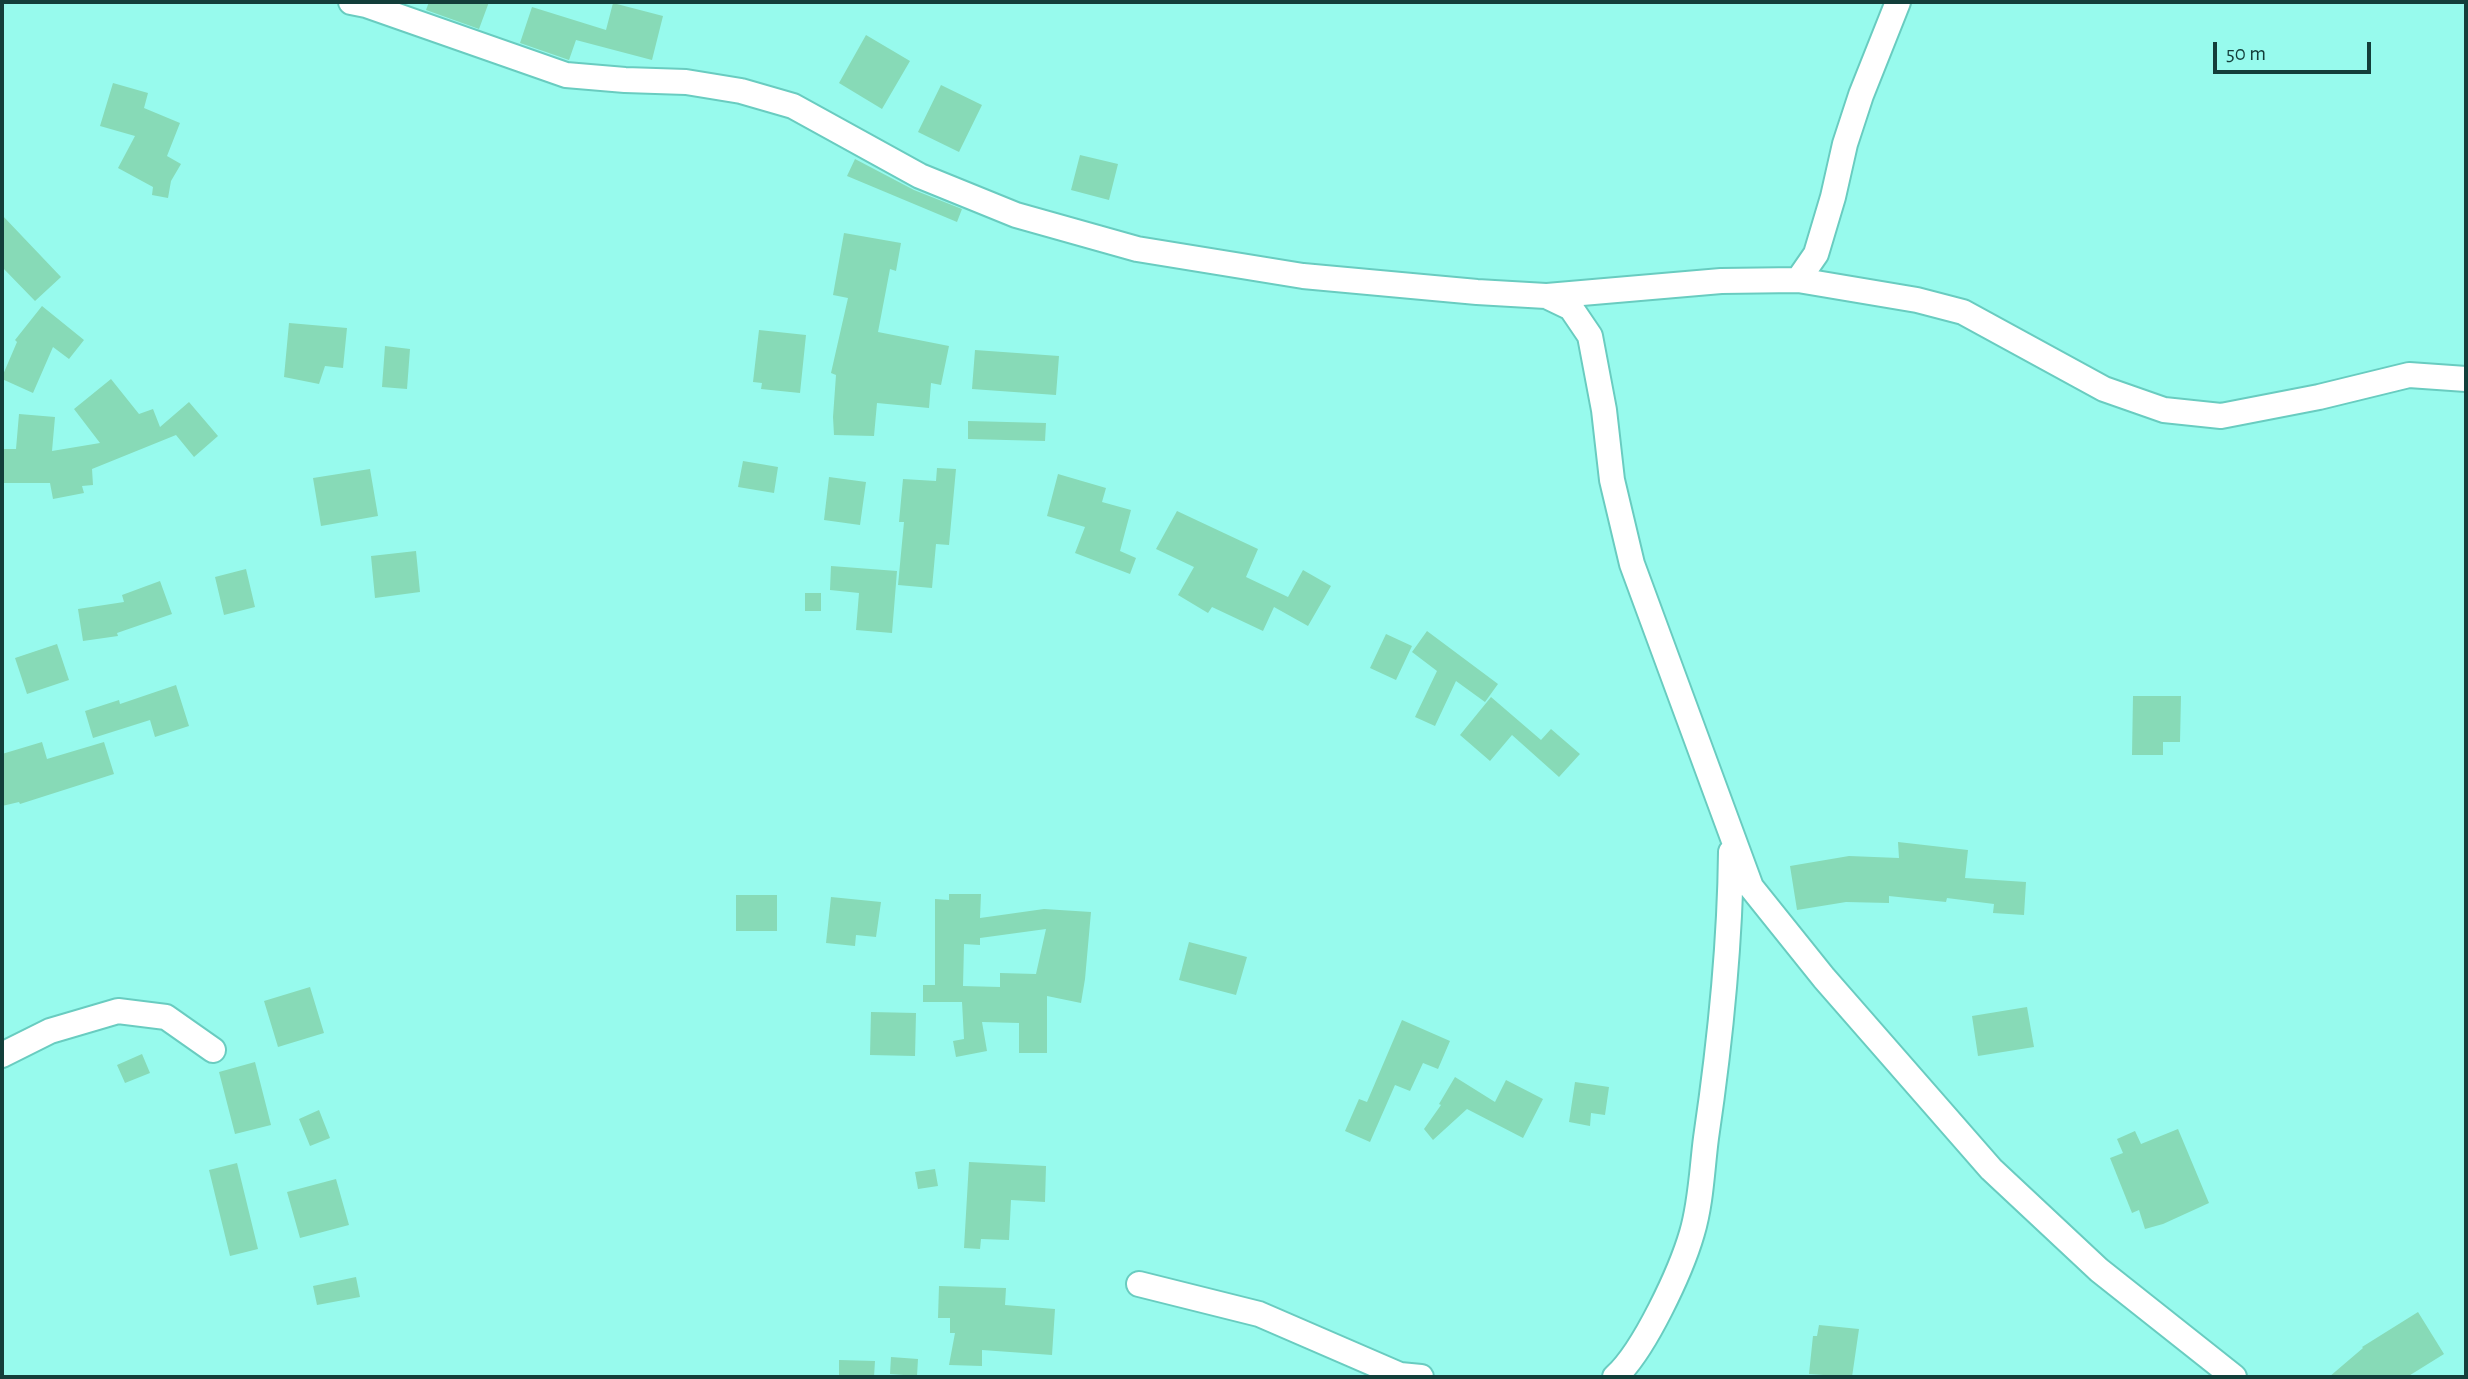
<!DOCTYPE html>
<html>
<head>
<meta charset="utf-8">
<style>
  body { margin:0 }
  #map { position:relative; width:2468px; height:1379px; overflow:hidden; background:#97faed; font-family:"Alegreya Sans",sans-serif }
  canvas { display:block }
  .frame { position:absolute; inset:0; border:4px solid #133e3a; pointer-events:none }
  .scale { position:absolute; left:2213px; top:42px; width:158px; height:32px; box-sizing:border-box; border:4px solid #133e3a; border-top:0; padding-left:9px; font-size:21px; line-height:24px; white-space:nowrap; color:#133e3a; -webkit-text-stroke:5px #97faed; paint-order:stroke }
</style>
</head>
<body>
<div id="map">
<canvas width="2468" height="1379"></canvas>
<div class="frame"></div>
<div class="scale">50 m</div>
</div>
<script>
const ctx = document.querySelector('canvas').getContext('2d');
ctx.lineJoin = 'round';
function fillPath(path, color) { ctx.fillStyle = color; ctx.fill(path, 'evenodd'); }
function trace(path, color, width, dash) { ctx.strokeStyle = color; ctx.lineWidth = width; ctx.lineCap = dash ? 'butt' : 'round'; ctx.setLineDash(dash || []); ctx.stroke(path); }
const building = new Path2D(`
  M429,2h60l-10,27 -53,-19z
  M613,3l50,13 -11,44 -76,-20 -7,20 -49,-17 12,-36 74,23z
  M866,35l44,26 -28,48 -43,-26z
  M113,83l35,10 -4,15 36,15 -13,33 14,8 -10,17 -3,17 -16,-3 1,-8 -35,-19 17,-32 -35,-10z
  M941,85l41,20 -23,47 -41,-20z
  M1080,155l38,9 -9,36 -38,-10z
  M855,159l59,31 48,19 -5,13 -110,-46z
  M2,215l59,62 -26,24 -33,-34z
  M844,233l57,10 -5,28 -6,-2 -12,63 71,14 -8,39 -10,-2 -2,25 -52,-5 -3,33 -40,-1 -1,-18 3,-42 -5,-2 17,-75 -15,-3z
  M42,306l42,34 -15,19 -16,-12 -20,46 -31,-14v-2l15,-35 -2,-2z
  M289,323l58,5 -4,40 -18,-2 -6,18 -35,-7z
  M759,330l47,5 -6,58 -39,-4 1,-6 -9,-1z
  M385,346l25,3 -3,40 -25,-2z
  M975,350l84,6 -3,39 -84,-6z
  M111,379l28,35 14,-5 7,18 29,-25 29,34 -24,21 -18,-22 -84,34 1,16 -11,1 2,7 -31,6 -3,-16h-48v-34h14l3,-35 36,3 -3,34 48,-8 -26,-34z
  M968,421l78,2 -1,18 -77,-2z
  M743,461l35,6 -4,26 -36,-6z
  M937,468l19,1 -7,76 -13,-1 -4,44 -34,-3 6,-63h-5l4,-43 33,2z
  M370,469l8,47 -57,10 -8,-48z
  M1058,474l48,14 -4,14 29,8 -11,41 16,7 -6,16 -55,-21 10,-26 -38,-11z
  M829,477l37,5 -6,43 -36,-5z
  M1177,511l81,38 -12,28 42,20 15,-27 28,16 -23,40 -34,-19 -11,24 -51,-24 -4,6 -30,-18 16,-28 -38,-18z
  M416,551l4,41 -45,6 -4,-42z
  M831,566l66,5 -5,62 -36,-3 3,-37 -29,-3z
  M246,569l9,38 -31,8 -9,-38z
  M160,581l12,33 -55,19 1,3 -35,5 -5,-32 46,-7 -2,-7z
  M805,593h16v18h-16z
  M1427,631l71,53 -13,18 -29,-21 -21,45 -20,-9 22,-46 -25,-19z
  M1386,634l26,12 -16,34 -26,-12z
  M57,644l12,36 -42,14 -12,-36z
  M176,685l13,41 -34,11 -5,-17 -57,18 -8,-27 34,-11 1,4z
  M2133,696h48l-1,46h-17v13h-31z
  M1491,697l50,43 10,-11 29,25 -21,23 -47,-42 -22,26 -30,-26z
  M42,742l5,17 57,-17 10,32 -94,30 -1,-2 -17,4v-52z
  M1898,842l70,8 -3,28 61,4 -2,33 -31,-2 1,-9 -47,-6 -1,4 -57,-6v7l-43,-1 -49,8 -7,-44 59,-10 50,2z
  M949,894h32l-1,24 64,-9 47,3 -6,67 -4,24 -34,-7v57h-28v-30l-37,-1 5,29 -31,6 -3,-16 11,-2 -2,-37h-39v-17h12v-86l14,1zM1046,929l-10,45 -36,-1v14l-37,-1 1,-42 16,1v-7z
  M736,895h41v36h-41z
  M831,897l50,5 -5,35 -20,-2 -1,11 -29,-3z
  M1189,942l58,15 -11,38 -57,-15z
  M310,987l14,46 -46,14 -14,-46z
  M2027,1007l7,40 -56,9 -6,-40z
  M871,1012l45,1 -1,43 -45,-1z
  M1402,1020l48,21 -12,28 -15,-6 -13,28 -15,-6 -25,57 -25,-11 14,-32 8,3z
  M142,1054l8,19 -25,10 -8,-18z
  M255,1062l16,63 -36,9 -16,-62z
  M1455,1077l40,25 11,-22 37,19 -20,39 -56,-29 -34,31 -9,-11 17,-24 -2,-1z
  M1575,1082l34,5 -4,28 -14,-2 -1,13 -21,-4z
  M319,1110l11,28 -20,8 -11,-27z
  M2178,1129l31,74 -46,21 -18,5 -6,-19 -7,3 -22,-55 13,-5 -6,-14 18,-8 6,13z
  M969,1162l77,4 -1,36 -34,-2 -2,40 -28,-1 -1,10 -16,-1z
  M237,1163l21,86 -28,7 -21,-86z
  M935,1169l3,17 -20,3 -3,-17z
  M336,1179l13,46 -49,13 -13,-46z
  M356,1277l4,20 -43,8 -4,-19z
  M939,1286l67,2 -1,17 50,4 -3,46 -70,-5v16l-33,-1 6,-32h-5v-15h-12z
  M2418,1312l26,42 -37,23h-78l34,-29 -1,-1z
  M1819,1325l40,4 -7,48 -43,-3 4,-38h4z
  M891,1357l27,2 -1,17 -27,-2z
  M839,1360l36,1 -1,16h-35z`);
const street = new Path2D(`
  M351,2l15,3 200,70 59,5 61,2 55,9 52,15 127,70 96,39 121,34 166,27 174,16 69,4 25,12 19,28 14,74 8,70 20,84 119,323 73,91 167,191 108,101 135,107
  M1798,280l18,-26 17,-57 12,-53 16,-49 37,-93
  M1547,296l174,-15 77,-1 119,20 46,12 141,77 60,21 57,6 98,-19 90,-22 57,4
  M2,1055l48,-24 68,-20 48,6 47,33
  M1139,1284l120,30 141,61 21,2
  M1615,1377c29,-26 66,-106 77,-144 9,-30 10,-64 14,-95 14,-95 24,-190 25,-286`);
fillPath(building, '#87dab7');
trace(street, '#69ccc0', 28);
trace(street, '#fff', 24);
</script>
</body>
</html>
